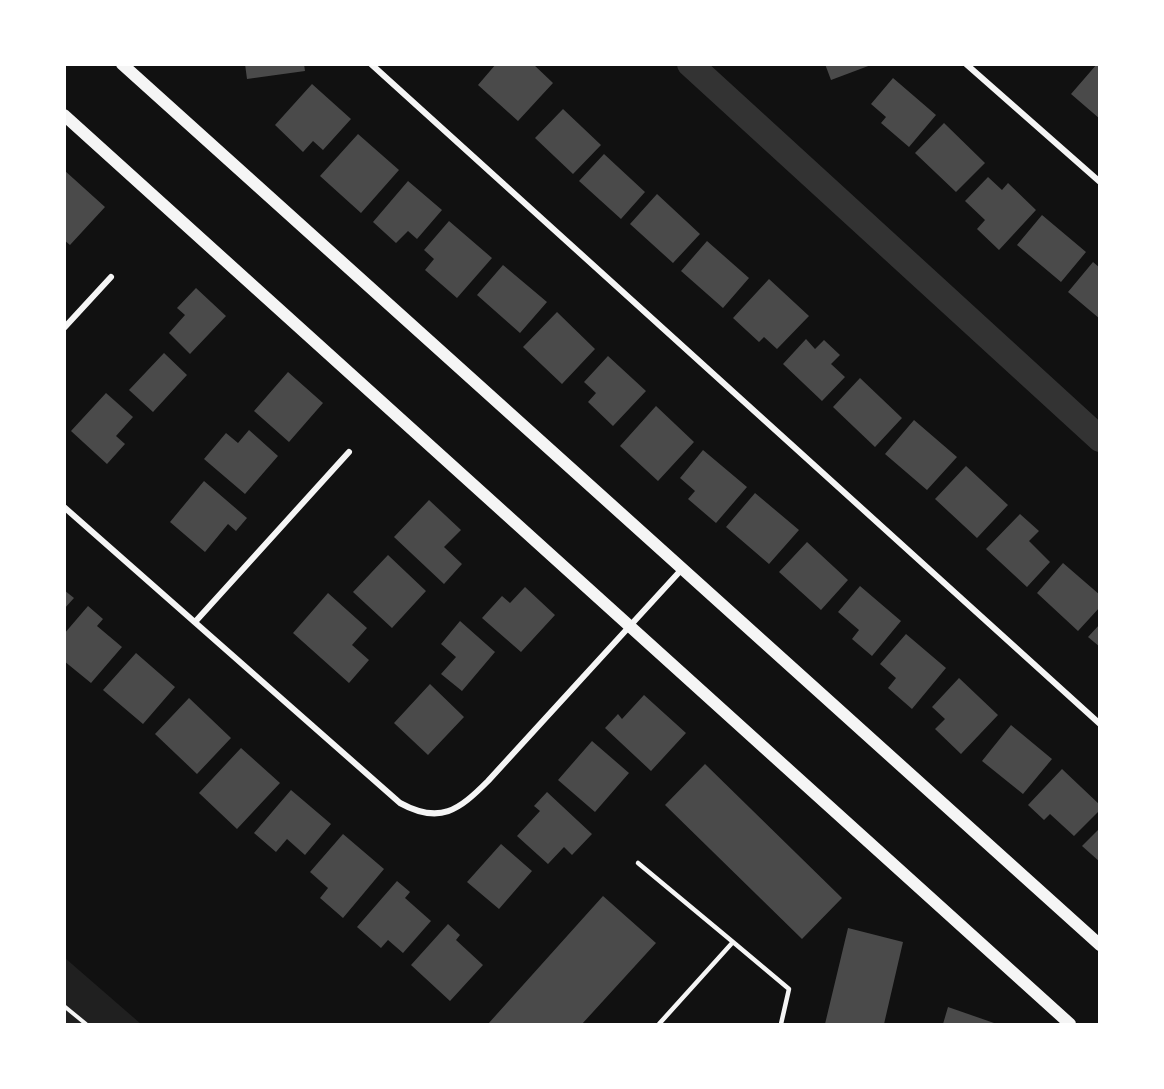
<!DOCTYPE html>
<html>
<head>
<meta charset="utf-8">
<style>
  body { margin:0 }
  #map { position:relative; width:1164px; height:1089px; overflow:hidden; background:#111; font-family:"Varela Round",sans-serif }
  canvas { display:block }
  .frame { position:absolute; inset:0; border:66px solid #fff; pointer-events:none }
</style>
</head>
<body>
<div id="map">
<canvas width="1164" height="1089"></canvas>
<div class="frame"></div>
</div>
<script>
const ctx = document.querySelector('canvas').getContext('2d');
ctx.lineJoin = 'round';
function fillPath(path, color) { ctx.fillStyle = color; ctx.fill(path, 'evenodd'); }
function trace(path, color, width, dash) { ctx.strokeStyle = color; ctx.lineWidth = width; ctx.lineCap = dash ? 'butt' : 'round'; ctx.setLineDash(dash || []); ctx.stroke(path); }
const green = new Path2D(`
  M65,958l76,66h-76z`);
const canal = new Path2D(`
  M690,64l410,375`);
const building = new Path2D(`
  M245,64h59l1,7 -58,8z
  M496,64h37l20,19 -35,38 -40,-36z
  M825,64h46v1l-40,15z
  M1097,64h3v55l-29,-25z
  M893,78l43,37 -27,32 -28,-24 5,-6 -15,-13z
  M312,84l39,35 -28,31 -10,-9 -10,11 -28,-27z
  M563,109l38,36 -28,29 -38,-36z
  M944,123l41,40 -29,29 -41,-39z
  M358,134l41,36 -38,43 -41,-37z
  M604,154l41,38 -24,27 -42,-38z
  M64,170l41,37 -35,38 -6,-5z
  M988,177l14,13 6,-7 28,27 -37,40 -22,-21 8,-9 -20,-19z
  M408,181l34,29 -25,29 -9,-8 -12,12 -23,-21z
  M657,194l43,40 -27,29 -43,-39z
  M1042,215l44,37 -25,30 -44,-37z
  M449,221l43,37 -35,40 -32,-28 9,-11 -10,-9z
  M707,241l42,37 -26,30 -42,-37z
  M1093,262l7,6v51l-32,-27z
  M503,265l44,37 -27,31 -43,-38z
  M769,279l40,37 -32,33 -13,-12 -5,5 -26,-24z
  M196,288l30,28 -36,38 -21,-21 16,-18 -8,-7z
  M557,312l38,37 -33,35 -39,-37z
  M806,339l9,10 9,-9 16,15 -9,9 14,13 -23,24 -39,-37z
  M164,353l23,22 -34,37 -24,-22z
  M608,356l38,35 -33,35 -25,-24 8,-9 -12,-11z
  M288,372l35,31 -34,39 -35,-31z
  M860,378l42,40 -27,29 -42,-40z
  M106,393l27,24 -17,19 9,8 -18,20 -36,-33z
  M656,406l38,36 -36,39 -38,-35z
  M914,420l43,37 -30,33 -42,-36z
  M249,430l29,26 -33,38 -41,-35 22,-26 12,10z
  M703,450l44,37 -31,36 -28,-24 7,-8 -15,-13z
  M966,466l42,39 -31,33 -42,-39z
  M204,481l43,37 -11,13 -8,-7 -23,28 -35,-30z
  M755,493l44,37 -30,34 -43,-37z
  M429,500l32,30 -17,17 18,17 -18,20 -50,-47z
  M1020,514l19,17 -10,10 21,21 -23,25 -41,-38z
  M807,542l41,38 -27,30 -42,-38z
  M388,555l38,36 -34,37 -39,-36z
  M1063,563l37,32v12l-22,24 -41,-38z
  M860,586l41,35 -29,35 -20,-17 7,-9 -21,-18z
  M525,587l30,28 -34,37 -39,-34 20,-22 8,7z
  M64,590l10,8 -10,11z
  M328,593l39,35 -15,17 17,15 -20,23 -56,-50z
  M88,606l15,13 -6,7 25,21 -31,36 -27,-22v-27z
  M460,621l35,31 -33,39 -21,-17 15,-17 -15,-13z
  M1100,624v23l-12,-10z
  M906,634l40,34 -34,41 -24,-21 8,-10 -16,-14z
  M136,653l39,34 -32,37 -40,-34z
  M959,678l39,37 -37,39 -26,-25 10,-10 -13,-12z
  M430,684l34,33 -36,38 -34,-32z
  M644,695l42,38 -35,38 -46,-43 13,-14 4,5z
  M189,698l42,40 -34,36 -42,-40z
  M1011,725l41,34 -29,35 -41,-33z
  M592,741l37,32 -34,39 -37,-32z
  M241,748l39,35 -43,46 -38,-36z
  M705,764l137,134 -40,41 -137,-134z
  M1062,769l38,36v5l-26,26 -24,-22 -6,6 -16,-15z
  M291,790l40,34 -26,31 -18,-16 -11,13 -22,-19z
  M547,792l45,42 -20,21 -8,-8 -16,17 -31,-28 23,-25 -6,-5z
  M1100,828v34l-18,-16z
  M343,834l41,35 -41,49 -23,-20 8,-10 -18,-16z
  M501,844l31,27 -33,38 -32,-27z
  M397,881l13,11 -5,6 26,23 -28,32 -15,-13 -7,8 -24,-21z
  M603,896l53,47 -74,81h-94z
  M448,924l12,11 -4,5 27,25 -33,36 -39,-36z
  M848,928l55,14 -19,82h-59z
  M948,1007l46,16v1h-51z`);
const path = new Path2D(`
  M64,1006l22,18`);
const service = new Path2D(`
  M638,863l95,79
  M659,1024l74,-82 56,47 -8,35`);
const minor = new Path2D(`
  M371,64l729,660
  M966,64l134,118
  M64,328l47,-51
  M64,507l336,296c40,22 59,7 88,-22l194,-212
  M195,622l154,-170`);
const secondary = new Path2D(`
  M122,64l978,881
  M64,115l1006,909`);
fillPath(green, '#202020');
trace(canal, '#333', 26);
fillPath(building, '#4a4a4a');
trace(path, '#f5f5f5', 4);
trace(service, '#f5f5f5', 4.5);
trace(minor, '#f5f5f5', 6);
trace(secondary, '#f5f5f5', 12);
</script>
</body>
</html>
